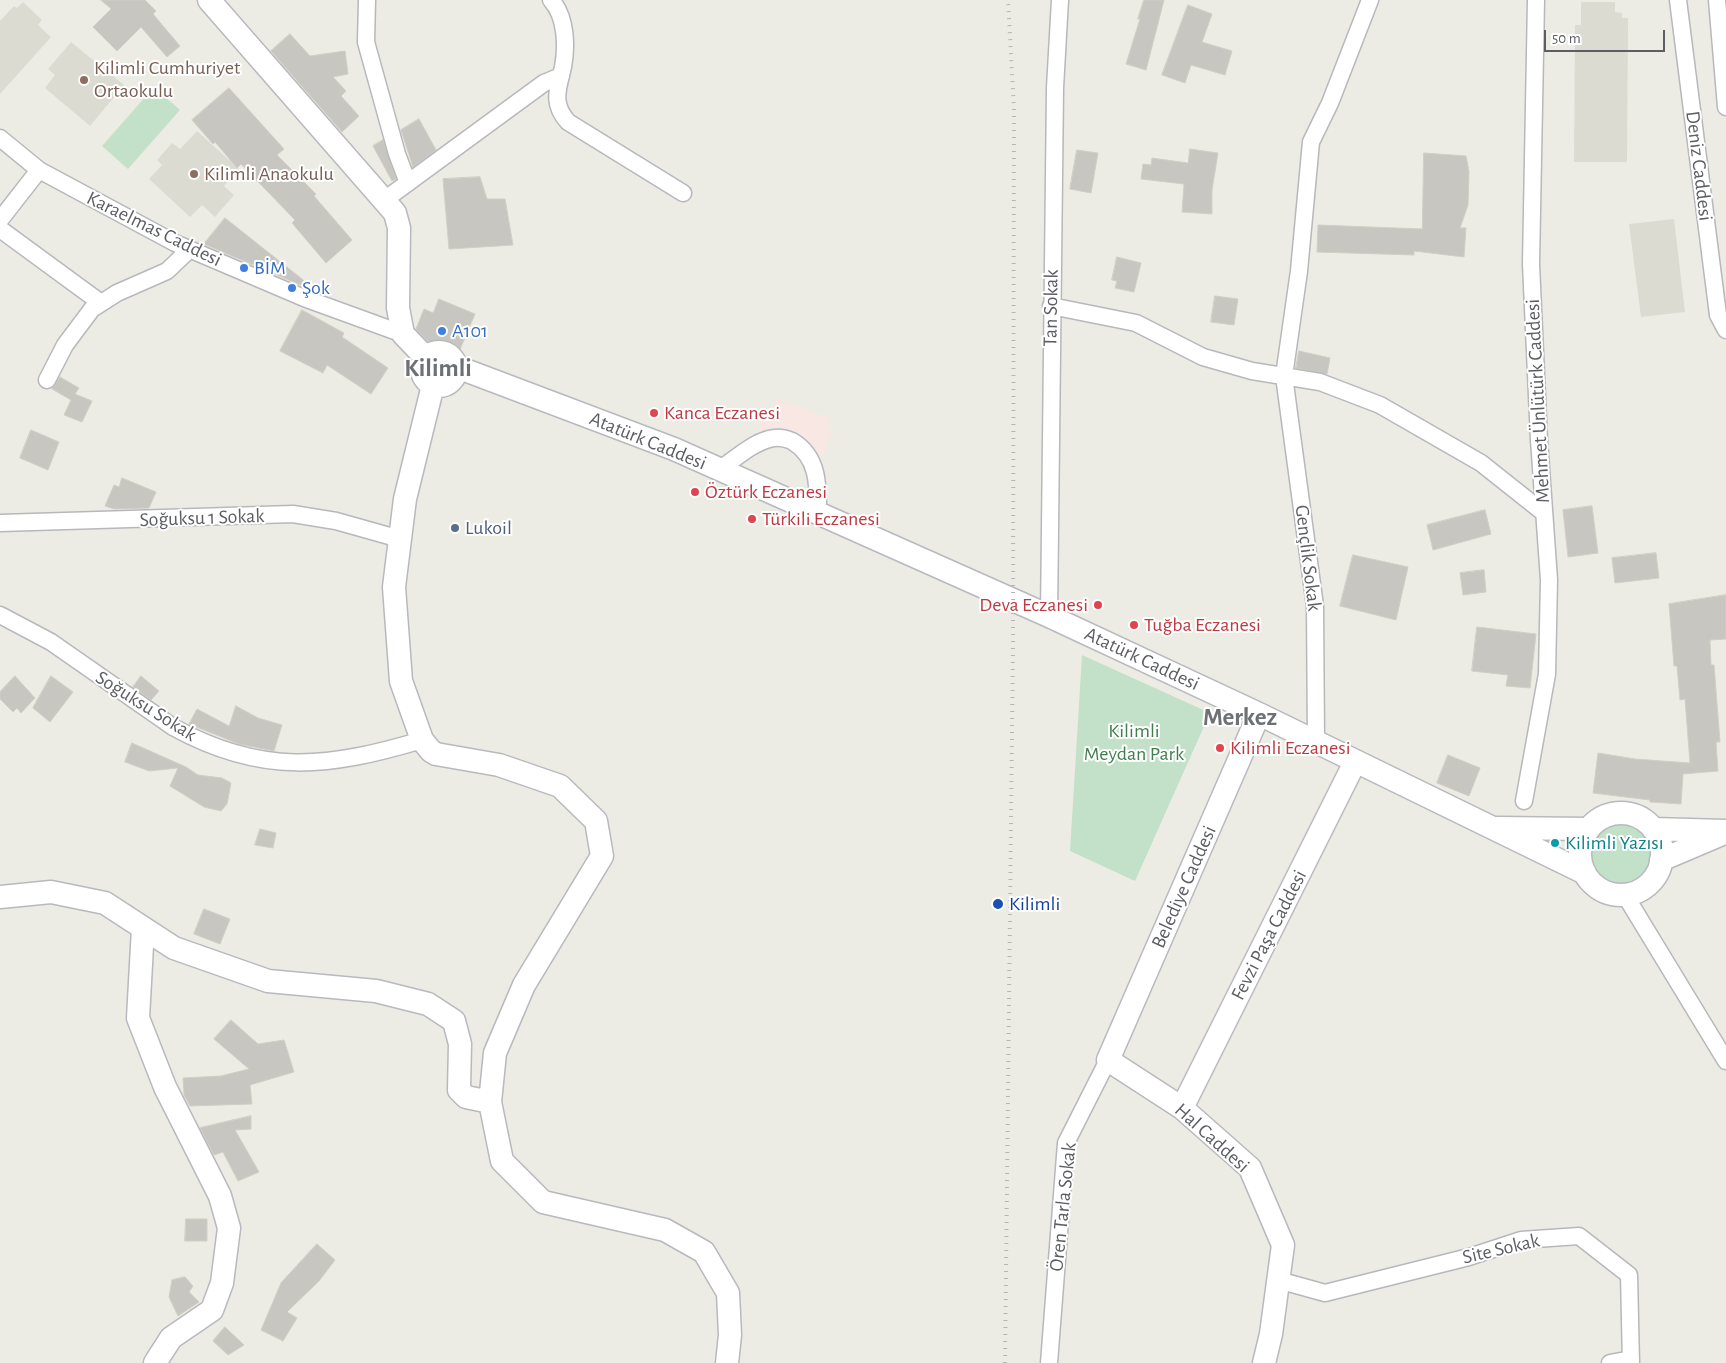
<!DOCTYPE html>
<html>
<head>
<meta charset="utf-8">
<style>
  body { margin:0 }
  #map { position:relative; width:1726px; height:1363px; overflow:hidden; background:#edece4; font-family:"Alegreya Sans",sans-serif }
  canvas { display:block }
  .scale { position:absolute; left:1544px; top:30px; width:121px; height:22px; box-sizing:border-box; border:2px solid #5c5e63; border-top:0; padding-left:6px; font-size:15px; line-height:18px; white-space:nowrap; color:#5c5e63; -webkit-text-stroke:4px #fff; paint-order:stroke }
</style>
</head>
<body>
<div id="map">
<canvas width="1726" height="1363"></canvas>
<div class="scale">50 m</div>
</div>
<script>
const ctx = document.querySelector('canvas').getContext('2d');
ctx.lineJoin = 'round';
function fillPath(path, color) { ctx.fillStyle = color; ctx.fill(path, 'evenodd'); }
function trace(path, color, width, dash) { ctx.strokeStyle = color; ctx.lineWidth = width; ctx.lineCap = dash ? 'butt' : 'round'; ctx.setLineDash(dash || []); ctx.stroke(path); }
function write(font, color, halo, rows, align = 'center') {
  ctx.font = font + ' "Alegreya Sans",sans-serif'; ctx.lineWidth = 4; ctx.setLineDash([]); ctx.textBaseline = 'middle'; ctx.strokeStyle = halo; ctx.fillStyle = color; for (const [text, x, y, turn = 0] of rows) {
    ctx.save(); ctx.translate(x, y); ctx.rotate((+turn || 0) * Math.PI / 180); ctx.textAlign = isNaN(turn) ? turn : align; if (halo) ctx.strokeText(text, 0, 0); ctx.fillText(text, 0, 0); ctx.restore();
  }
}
const education = new Path2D(`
  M23,2l19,18 -4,5 13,12 -51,57v-73l14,-15 3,2z
  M1581,2h34v10l7,1v5h6l-1,144h-53l1,-137h6z
  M71,42l53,43 -34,41 -45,-38 10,-13 -7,-6z
  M197,131l42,38 -15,17 10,9 -19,22 -13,-12 -12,12 -41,-38 13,-14 -5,-5 15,-17 8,6z
  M1674,219l11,93 -44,5 -12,-93z`);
const medical = new Path2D(`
  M777,399l52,19 -4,11 7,2 -9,25 -66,-20 4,-11 -5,-3 2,-7 11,4z`);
const green = new Path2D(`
  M154,87l26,23 -52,59 -26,-23z
  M1082,655l128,58 -75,168 -65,-30z
  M1591 855a30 30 0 1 1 60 0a30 30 0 1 1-60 0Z`);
const building = new Path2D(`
  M101,0h44l11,11 -3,3 27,32 -13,11 -26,-30 -24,24 -24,-24 18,-18z
  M1144,0h20l-18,70 -20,-6 14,-45h-2z
  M1188,5l24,9 -10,28 30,9 -7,24 -34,-10 -6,18 -23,-8z
  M290,34l20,22 35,-5 3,23 -15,3 13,14 -5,5 18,20 -17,16 -71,-81z
  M229,88l55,61 -7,6 39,39 -2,2 38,44 -26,23 -34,-40 3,-3 -54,-56 -4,4 -22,-26 -2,2 -21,-24z
  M419,119l17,31 -23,17 -12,-37z
  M383,140l13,39 -4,2 -19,-35z
  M1190,149l28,4 -6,37v24l-30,-2 2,-28 -43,-5 2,-15 8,1 1,-7 36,5z
  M1077,150l21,3 -7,40 -21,-4z
  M1424,153l42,3 3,15 -1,34 -8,23h6l-2,29 -50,-6v4l-97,-3 1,-27 104,4z
  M480,177l7,22h18l8,46 -64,4 -6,-70z
  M225,218l82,65 -2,4 -101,-43z
  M1117,257l24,6 -7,29 -19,-4 2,-7 -5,-1z
  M1215,296l23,3 -4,26 -23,-3z
  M439,299l36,15 -17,40 -9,3 -4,5 -6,-2 -4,-11 -19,-20 8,-20 9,4z
  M302,310l42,23 -2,4 46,31 -17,26 -44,-29 -4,8 -43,-22z
  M1299,351l31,7 -3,16 -31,-6z
  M60,377l19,11 -4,6 17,7 -10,21 -18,-7 7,-15 -19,-11z
  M31,430l28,12 -11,28 -28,-12z
  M122,478l34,14 -7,16 -35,1 -9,-3 9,-21 5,2z
  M1592,506l6,47 -30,4 -5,-47z
  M1485,510l6,24 -58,16 -6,-25z
  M1656,553l3,25 -44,5 -3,-25z
  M1353,555l55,12 -12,53 -56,-14z
  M1484,570l2,22 -23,3 -3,-22z
  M1726,595v44l-16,1 1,25h3l6,77h-4l2,29 -35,3 -2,30 -31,-2v-2l-57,-7 5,-40 37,6 55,4 -5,-64 -5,1 -3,-34h-3l-5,-62z
  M1477,627l59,7 -6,54 -24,-2 2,-11 -36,-4z
  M15,676l20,22 -14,15 -4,-5 -4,4 -13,-13v-7z
  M51,676l22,16 -23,30 -17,-14z
  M141,676l18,15 -8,9 -18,-13z
  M236,706l22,12 24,7 -8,26 -35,-7 -50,-20 8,-15 32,17z
  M132,743l54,24 12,8 24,3 9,5 -4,21 -6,7 -17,-4 -34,-21 8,-18 -29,3 -24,-9z
  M1448,755l32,13 -11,28 -32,-13z
  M260,829l16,4 -3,15 -18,-3z
  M204,909l26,10 -10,25 -26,-10z
  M231,1020l27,24 26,-4 10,32 -44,13 2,19 -62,2 -6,-11 -1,-17 38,-2 28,-7 -35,-30z
  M251,1116v13l-16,1 24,42 -21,9 -15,-29 -9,3 -14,-27z
  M186,1219h21v22h-22z
  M317,1244l18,16 -16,21 -32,31 10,6 -14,23 -22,-11 20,-47z
  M185,1277l8,9 -4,6 10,10 -21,14 -9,-19 3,-17z
  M225,1327l19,18 -16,10 -15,-14z`);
const street = new Path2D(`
  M367,0l-1,42 31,112 11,29
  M551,0c15,16 16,46 12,67 -5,22 -12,36 5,55l115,71
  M1678,0l40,315 8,15
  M1717,0l9,107
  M0,138l39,32 136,73 129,55 99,36
  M383,201l161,-118 17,-7
  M0,220l39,-50
  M0,229l101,74
  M1051,306l85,17 67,34 49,14 68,11 60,23 101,58 63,50
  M47,380l18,-35 27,-36 25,-16 50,-22 23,-22
  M720,469c15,-10 31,-25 49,-30 7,-2 16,-1 23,2 27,16 26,45 26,72
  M0,523l293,-9 43,7 64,18
  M0,615l51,27 122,85c89,49 155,41 249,13
  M1049,616l6,-528 5,-88
  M1316,742l-1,-136 -31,-230 15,-105 12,-129 19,-39 40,-103
  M1524,801l23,-127 2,-94 -10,-140 -8,-176 5,-264
  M1625,895l101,166
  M1278,1280l47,13 144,-36 52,-17 58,-4 50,39 2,88
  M1049,1363l17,-220 42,-83
  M1610,1363l21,-4`);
const secondary = new Path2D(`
  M209,0l186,213 4,15 -1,80 5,26 23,24
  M422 369a17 17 0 1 1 34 0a17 17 0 1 1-34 0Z
  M457,367l217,82 375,167 210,98 326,159
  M433,385l-28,114 -11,88 7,94 21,59 9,11 5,3 63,11 61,21 36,35 6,35 -78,129 -29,68 -5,49 12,59 41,41 122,28 39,22 24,41 2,42 -3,28
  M1259,714l-151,346 74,48 68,60 33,77 -12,89 -7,29
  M1580 854a41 41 0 1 1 82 0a41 41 0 1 1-82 0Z
  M1497,828l92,1
  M1653,829l73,2
  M1661,860l61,-26
  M0,897l51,-5 54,11 69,45 94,33 108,10 52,13 26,17 6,23 -1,46 7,7 24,5
  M143,928l-5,90 27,69 55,109 9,32 -7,55 -10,27 -41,28 -16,25
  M1182,1108l173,-346`);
const rail = new Path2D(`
  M1005,1363l8,-721 1,-533 -6,-109`);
const markers = [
  [84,80,5,"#8d6e63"],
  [194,174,5,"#8d6e63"],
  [244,268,5,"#3f7fe0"],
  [292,288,5,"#3f7fe0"],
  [442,331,5,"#3f7fe0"],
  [654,413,5,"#e0444e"],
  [695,492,5,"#e0444e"],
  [752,519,5,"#e0444e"],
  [455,528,5,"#5c6f8a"],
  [1098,605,5,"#e0444e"],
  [1134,625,5,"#e0444e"],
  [1220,748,5,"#e0444e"],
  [1555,843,5,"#0f9aa8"],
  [998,904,6,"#1a4fb4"]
];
const educationNames = [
  ["Kilimli Cumhuriyet",94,68],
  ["Ortaokulu",94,91],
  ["Kilimli Anaokulu",204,174]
];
const streetNames = [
  ["Deniz Caddesi",1699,166,83],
  ["Karaelmas Caddesi",154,229,26],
  ["Tan Sokak",1051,308,-89],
  ["Mehmet Ünlütürk Caddesi",1538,401,-93],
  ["Atatürk Caddesi",648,441,22],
  ["Soğuksu 1 Sokak",202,518,-2],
  ["Gençlik Sokak",1308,558,83],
  ["Atatürk Caddesi",1142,659,25],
  ["Soğuksu Sokak",146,706,32],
  ["Belediye Caddesi",1184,887,-66],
  ["Fevzi Paşa Caddesi",1269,935,-63],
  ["Hal Caddesi",1212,1138,42],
  ["Ören Tarla Sokak",1063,1207,-84],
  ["Site Sokak",1501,1249,-13]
];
const shopNames = [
  ["BİM",254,268],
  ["Şok",302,288],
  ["A101",452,331]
];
const healthNames = [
  ["Kanca Eczanesi",664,413],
  ["Öztürk Eczanesi",705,492],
  ["Türkili Eczanesi",762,519],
  ["Deva Eczanesi",1088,605,"right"],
  ["Tuğba Eczanesi",1144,625],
  ["Kilimli Eczanesi",1230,748]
];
const serviceNames = [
  ["Lukoil",465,528]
];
const parkNames = [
  ["Kilimli",1134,731],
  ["Meydan Park",1134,754]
];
const cultureNames = [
  ["Kilimli Yazısı",1565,843]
];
const transitNames = [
  ["Kilimli",1009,904]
];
const districtNames = [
  ["Kilimli",438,368],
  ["Merkez",1240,717]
];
fillPath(education, '#dcdbd2');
fillPath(medical, '#f8e7e2');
fillPath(green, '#c3e1c8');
fillPath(building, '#c8c6c0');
trace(building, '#d1cec3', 1);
trace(street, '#b6b8bc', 19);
trace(secondary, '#b7b9be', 25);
trace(street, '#fff', 16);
trace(secondary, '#fff', 22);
trace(rail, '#b4b5b5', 4, [1, 6]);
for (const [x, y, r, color] of markers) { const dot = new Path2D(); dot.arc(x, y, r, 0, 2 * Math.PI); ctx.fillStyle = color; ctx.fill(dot); trace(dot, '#fff', 2); }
write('20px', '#785e54', '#fff', educationNames, 'left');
write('20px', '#5c5e63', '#fff', streetNames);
write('20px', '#366cbe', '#fff', shopNames, 'left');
write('20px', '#be3a42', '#fff', healthNames, 'left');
write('20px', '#4e5e75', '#fff', serviceNames, 'left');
write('20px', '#3f7f4b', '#fff', parkNames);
write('20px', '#0d838f', '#fff', cultureNames, 'left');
write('20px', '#164399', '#fff', transitNames, 'left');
write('bold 25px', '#6d7074', '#fff', districtNames);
</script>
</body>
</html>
